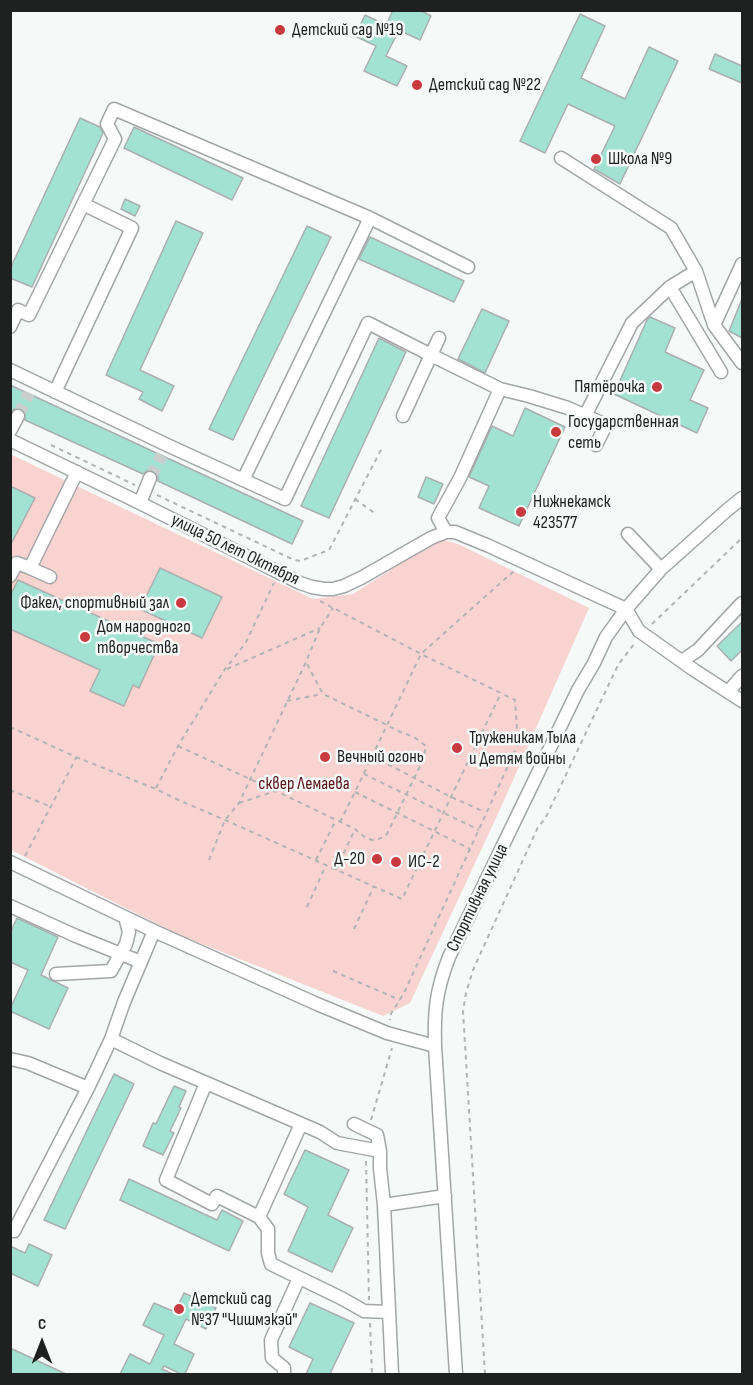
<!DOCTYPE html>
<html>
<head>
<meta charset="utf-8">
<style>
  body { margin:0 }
  #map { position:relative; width:753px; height:1385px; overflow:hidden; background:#f5f9f8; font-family:"Sofia Sans Condensed",sans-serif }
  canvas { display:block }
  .frame { position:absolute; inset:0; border:12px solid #1f2120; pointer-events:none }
  .north { position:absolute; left:12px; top:1313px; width:60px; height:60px; -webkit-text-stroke:4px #f5f9f8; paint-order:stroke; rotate:0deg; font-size:16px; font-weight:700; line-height:24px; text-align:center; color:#1f2120 }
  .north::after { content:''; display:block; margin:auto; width:21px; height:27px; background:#1f2120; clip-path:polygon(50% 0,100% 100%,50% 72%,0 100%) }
</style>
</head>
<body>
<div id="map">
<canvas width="753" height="1385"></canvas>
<div class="frame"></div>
<div class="north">С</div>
</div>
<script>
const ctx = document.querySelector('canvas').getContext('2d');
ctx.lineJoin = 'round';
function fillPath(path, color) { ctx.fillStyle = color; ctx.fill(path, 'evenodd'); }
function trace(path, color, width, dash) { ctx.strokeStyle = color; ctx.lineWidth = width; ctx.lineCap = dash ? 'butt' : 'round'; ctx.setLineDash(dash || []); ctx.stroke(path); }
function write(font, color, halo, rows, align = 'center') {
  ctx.font = font + ' "Sofia Sans Condensed",sans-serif'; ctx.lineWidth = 5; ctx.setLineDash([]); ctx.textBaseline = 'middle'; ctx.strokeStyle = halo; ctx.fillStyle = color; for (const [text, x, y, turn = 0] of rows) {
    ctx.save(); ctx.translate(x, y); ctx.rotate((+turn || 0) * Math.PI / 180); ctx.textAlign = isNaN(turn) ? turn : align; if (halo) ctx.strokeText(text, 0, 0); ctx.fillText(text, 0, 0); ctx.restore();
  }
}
const green = new Path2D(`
  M10,454l303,145 40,-5 69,-44 22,-10 14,4 131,64 -87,197 -92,198 -27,13 -206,-82 -166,-84z`);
const building = new Path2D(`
  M393,10h27l11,6 -11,24 -21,-10 -13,26 21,10 -10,20 -33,-15 12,-25 -21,-10 10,-21 21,10z
  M580,14l25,12 -24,52 44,21 24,-52 29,14 -58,123 -26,-15 21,-43 -47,-22 -23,49 -25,-12z
  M715,54l27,12v17l-33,-14z
  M80,118l20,9 3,6 -71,154 -22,-9v-9z
  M134,127l109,51 -11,22 -108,-52z
  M125,199l15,7 -5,10 -14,-7z
  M176,221l27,12 -63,137 34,16 -12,25 -23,-12 4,-7 -37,-17z
  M307,226l24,11 -98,203 -24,-11z
  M370,237l94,44 -10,21 -95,-43z
  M742,299v39l-13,-7z
  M482,309l27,12 -24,52 -27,-14z
  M650,317l25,11 -10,24 39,18 -14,30 18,8 -11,25 -83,-39 33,-74z
  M379,338l27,14 -77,166 -28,-12z
  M10,385l293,136 -11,23 -134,-63v-5l-4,-5 -6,-1 -5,4 -118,-54v-8l-4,-3h-7l-4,4z
  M525,408l40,19 -46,99 -40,-18 10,-22 -20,-9 23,-51 21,10z
  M426,477l17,7 -9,20 -16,-7z
  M10,486l25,12 -25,48z
  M160,568l62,29 -20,41 -62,-29z
  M18,580l141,64 -20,44 -6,-3 -9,21 -34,-15 10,-21 -90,-41v-33z
  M742,622v28l-11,11 -14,-15z
  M17,918l41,19 -17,38 27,13 -19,41 -39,-18v-2l18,-39 -18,-8v-29z
  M114,1074l20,10 -69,145 -21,-9z
  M174,1086l12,5 -7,16 2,1 -11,23 4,2 -11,22 -20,-9 10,-23 3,1z
  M305,1150l44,20 -21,45 25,13 -21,44 -44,-21 20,-44 -24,-13z
  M129,1179l88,41 5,-10 21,11 -14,30 -109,-51z
  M29,1244l23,11 -14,31 -28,-13v-27l15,7z
  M184,1293l32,15 -10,21 -20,-10 -12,25 20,10 -9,20h-4l-17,-8 -2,3 11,5h-53l10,-20 20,10 14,-29 -21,-10 11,-22 21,9z
  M310,1303l44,20 -24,51h-24l7,-15 -24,-12z
  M10,1348l56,26h-56z`);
const minorTunnel = new Path2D(`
  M18,416l11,-23
  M150,478l12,-23`);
const path = new Path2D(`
  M51,445l84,40
  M157,495l135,64 8,2 29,-11 54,-104
  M355,499l21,15
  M320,601l103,54 92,45 3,44 -114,249 -15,24 1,3
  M652,624l90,-86
  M227,669l93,-41
  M287,701l35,-7
  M10,727l66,30 80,32 18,9 51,22 177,79 99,-206
  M178,746l98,45
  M372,756l79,41 34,15
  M364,774l115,56
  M156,788l22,-42 47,-77 20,-25 29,-61
  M10,790l39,16
  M355,792l115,57
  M239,803l37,-12 79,38c11,10 19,16 32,5l36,-74 3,-14 -12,-9 -16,-6 -11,-6 -64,-31 -17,-32
  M340,822l15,-30 66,-138 94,-84
  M25,856l51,-98
  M209,860l16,-40 14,-17 67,-141 14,-34 13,-20
  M316,860l20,-40
  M336,870l19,-41
  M307,907l19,-42
  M354,929l20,-43
  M333,971l67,29
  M371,1120l21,-72
  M366,1161l3,139
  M370,1323l2,51
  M485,1374l-22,-363 3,-18 7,-23 65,-143 7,-8 73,-154 16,-21`);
const minor = new Path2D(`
  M561,158l110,70 25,43 18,54
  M742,264l-28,61 28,38
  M670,287l51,85
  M10,327l8,-17 11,5 86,-176 -8,-15 7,-15 256,109 98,49
  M439,338l-8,17 69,34
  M10,370l157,75 118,54 83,-176 63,32 -28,61
  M55,392l77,-164 -49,-24
  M585,416l47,-93 38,-36 26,-16
  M10,431l8,-15
  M10,440l130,63 160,80 12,4 12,2h9l11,-3 17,-8 70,-40 15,-6h9l34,14 137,63 13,22 55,39 48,31
  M243,480l127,-262
  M140,503l10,-25
  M446,532l-8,-14 22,-40 40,-89 29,7 39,12 38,17 -10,20
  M628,534l33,35
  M10,576l7,-13 13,5
  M50,577l-20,-9 47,-96
  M682,661l16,-11 44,-47
  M728,692l14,-16
  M10,862l144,69 163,73 70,29 48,13
  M10,906l66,30 65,26
  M154,931l-30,71 -13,37 49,24 160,69 17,11 43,8v17l4,37 8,169
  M56,974l55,-3 15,-27 3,-12 -4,-15
  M10,1059l18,4 60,25
  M206,1083l-40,97 46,24 5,-8 42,21 9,12v24l3,11 72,35 21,12 24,1
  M354,1124l23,11 3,16
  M384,1205l61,-9
  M259,1217l42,-93
  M10,1230l4,1 74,-143 23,-49
  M284,1374v-6l-12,-10 -1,-18 28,-62
  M456,1374l-21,-328c-1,-36 1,-55 14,-89l129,-267 16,-27 12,-26 20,-28 35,-40 65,-58 16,-13`);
const markers = [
  [280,30,6,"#c93a40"],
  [417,85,6,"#c93a40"],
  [596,159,6,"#c93a40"],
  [657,387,6,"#c93a40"],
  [556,432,6,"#c93a40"],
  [521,512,6,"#c93a40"],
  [181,603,6,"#c93a40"],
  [85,637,6,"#c93a40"],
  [457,748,6,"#c93a40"],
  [325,757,6,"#c93a40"],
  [377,859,6,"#c93a40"],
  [396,862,6,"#c93a40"],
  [179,1309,6,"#c93a40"]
];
const poiNames = [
  ["Детский сад №19",292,30],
  ["Детский сад №22",429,85],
  ["Школа №9",608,159],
  ["Пятёрочка",645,387,"right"],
  ["Государственная",568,422],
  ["сеть",568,443],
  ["Нижнекамск",533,502],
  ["423577",533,523],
  ["Факел, спортивный зал",169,603,"right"],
  ["Дом народного",97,627],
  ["творчества",97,648],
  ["Труженикам Тыла",469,738],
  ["и Детям войны",469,759],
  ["Вечный огонь",337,757],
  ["Д-20",365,859,"right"],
  ["ИС-2",408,862],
  ["Детский сад",191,1299],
  ["№37 \"Чишмэкэй\"",191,1320]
];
const streetNames = [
  ["улица 50 лет Октября",235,550,26],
  ["Спортивная улица",478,898,-64]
];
const parkNames = [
  ["сквер Лемаева",304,784]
];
fillPath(green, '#f9d3d0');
fillPath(building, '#a1e2d3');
trace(building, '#abafae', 1.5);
trace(minorTunnel, '#cacecd', 12, [12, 6]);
trace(minor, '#a3a6a6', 15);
trace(path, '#b1b4b3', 2, [4.5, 4.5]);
trace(minor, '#fff', 12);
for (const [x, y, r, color] of markers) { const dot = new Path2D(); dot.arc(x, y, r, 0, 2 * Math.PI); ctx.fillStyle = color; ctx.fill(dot); trace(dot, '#f5f9f8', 2); }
write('18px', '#1f2120', '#f5f9f8', poiNames, 'left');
write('18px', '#1f2120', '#f5f9f8', streetNames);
write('18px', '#581417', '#f5f9f8', parkNames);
</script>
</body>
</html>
